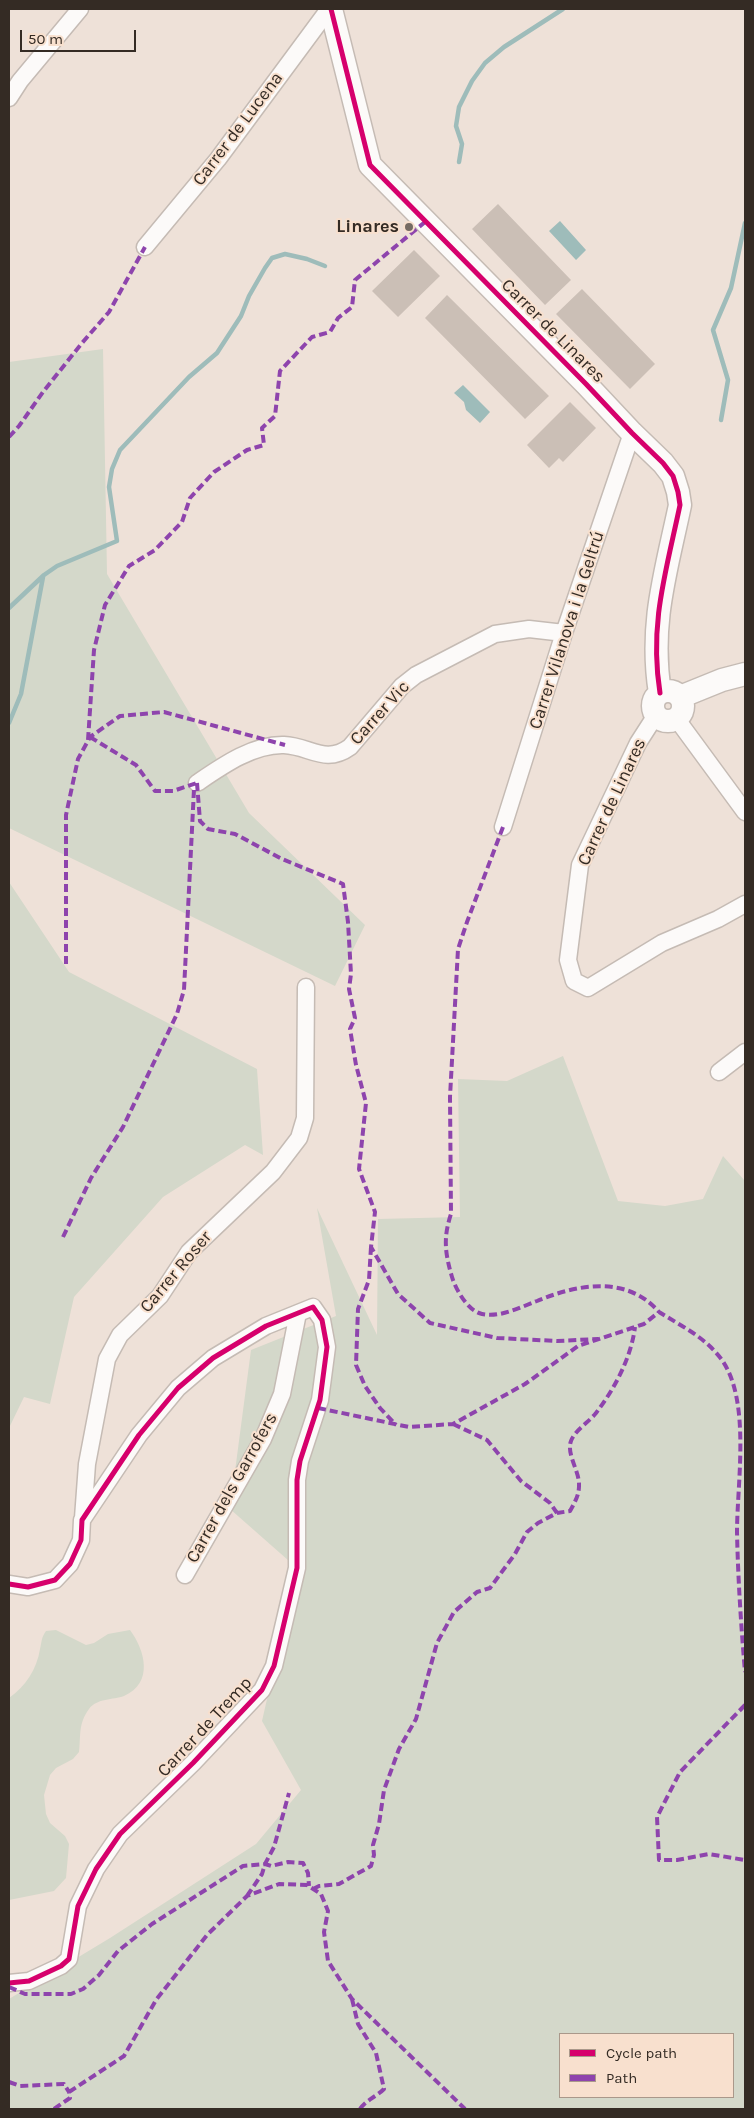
<!DOCTYPE html>
<html>
<head>
<meta charset="utf-8">
<style>
  body { margin:0 }
  #map { position:relative; width:754px; height:2118px; overflow:hidden; background:#eee1d8; font-family:Karla,sans-serif }
  canvas { display:block }
  .frame { position:absolute; inset:0; border:10px solid #342b24; pointer-events:none }
  .legend { position:absolute; left:559px; top:2033px; width:175px; height:65px; box-sizing:border-box; background:#f8e0ce; border:1px solid #aa988a; margin:0; padding:6px 9px; list-style:none; font-size:15px; color:#342b24 }
  .legend li { display:flex; align-items:center; gap:10px; height:25px }
  .legend b { width:25px; border:1px solid #aa988a }
  .scale { position:absolute; left:20px; top:30px; width:116px; height:22px; box-sizing:border-box; border:2px solid #342b24; border-top:0; padding-left:6px; font-size:15px; line-height:18px; white-space:nowrap; color:#342b24; -webkit-text-stroke:4px #f8e0ce; paint-order:stroke }
</style>
</head>
<body>
<div id="map">
<canvas width="754" height="2118"></canvas>
<div class="frame"></div>
<ul class="legend">
<li><b style="height:6px;background:#d6006c"></b>Cycle path</li>
<li><b style="height:6px;background:#8e44ad"></b>Path</li>
</ul>
<div class="scale">50 m</div>
</div>
<script>
const ctx = document.querySelector('canvas').getContext('2d');
ctx.lineJoin = 'round';
function fillPath(path, color) { ctx.fillStyle = color; ctx.fill(path, 'evenodd'); }
function trace(path, color, width, dash) { ctx.strokeStyle = color; ctx.lineWidth = width; ctx.lineCap = dash ? 'butt' : 'round'; ctx.setLineDash(dash || []); ctx.stroke(path); }
function write(font, color, halo, rows, align = 'center') {
  ctx.font = font + ' Karla,sans-serif'; ctx.lineWidth = 4; ctx.setLineDash([]); ctx.textBaseline = 'middle'; ctx.strokeStyle = halo; ctx.fillStyle = color; for (const [text, x, y, turn = 0] of rows) {
    ctx.save(); ctx.translate(x, y); ctx.rotate((+turn || 0) * Math.PI / 180); ctx.textAlign = isNaN(turn) ? turn : align; if (halo) ctx.strokeText(text, 0, 0); ctx.fillText(text, 0, 0); ctx.restore();
  }
}
const green = new Path2D(`
  M103,349l4,225 142,239 116,112 -30,61 -326,-158v-466z
  M9,882l60,90 188,97 6,86 -18,-10 -82,52 -89,100 -24,107 -26,-7 -15,31z
  M563,1056l55,145 47,5 38,-7 20,-43 22,25v928h-736v-110l101,-61 146,-94 45,-54 -39,-69 35,-153 -67,-59 21,-159 85,-34 -19,-108 60,127 1,-116 82,-2 -2,-138 49,2zM560,2034h173v63h-173z
  M56,1630l30,15 8,-2 14,-9 22,-4c15,20 24,53 -6,66 -11,4 -27,2 -35,13 -11,15 -8,26 -10,43l-6,7 -17,9 -6,7 -6,20 2,19 4,9 15,13 4,8 -3,34 -12,13 -45,9v-202c16,-11 28,-29 31,-49 2,-8 1,-11 6,-18z`);
const water = new Path2D(`
  M560,221l26,29 -10,10 -27,-29z
  M463,385l27,27 -10,11 -14,-13 -2,-8 -10,-9z`);
const stream = new Path2D(`
  M459,162l3,-18 -6,-18 3,-19 13,-26 13,-18 19,-16 59,-38
  M721,420l7,-40 -15,-50 18,-42 14,-65
  M9,608l35,-33 13,-9 60,-25 -8,-54 3,-18 8,-19 69,-73 28,-24 24,-37 8,-20 16,-28 7,-10 13,-4 22,5 18,7
  M9,723l12,-29 22,-117`);
const building = new Path2D(`
  M498,204l73,76 -26,25 -73,-76z
  M414,250l26,26 -42,41 -26,-26z
  M582,289l73,75 -25,25 -74,-75z
  M447,295l102,101 -24,23 -100,-101z
  M570,402l26,26 -33,34 -4,-4 -10,10 -22,-23z`);
const street = new Path2D(`
  M9,98l11,-17 60,-72
  M145,247l73,-88 111,-150
  M656,715l-18,28 -58,122 -12,95 6,21 14,7 74,-45 56,-24 27,-15
  M676,718l69,94
  M197,783c25,-17 56,-39 87,-38 26,1 41,20 66,2l52,-61 14,-11 79,-41 34,-5 35,4
  M503,827l61,-194 68,-200
  M719,1072l26,-20
  M83,1518l4,-54 20,-105 13,-24 40,-39 29,-44 84,-80 26,-34 6,-20 1,-131
  M185,1575l78,-136 19,-45 16,-81
  M9,1584l19,3 27,-7 15,-16 11,-24 1,-20 57,-85 39,-47 35,-30 53,-32 47,-19 9,13 5,27 -7,53 -20,61 -3,19v88l-23,98 -12,24 -69,73 -73,71 -24,35 -18,37 -9,53 -8,7 -32,15 -20,2`);
const secondary = new Path2D(`
  M331,9l39,156 216,219 46,49 31,30 10,13 5,16 2,13c-14,67 -31,119 -20,188
  M653 706a15 15 0 1 1 30 0a15 15 0 1 1-30 0Z
  M680,697l42,-17 23,-6`);
const quiet = new Path2D(`
  M9,437l10,-11 24,-34 39,-49 27,-31 36,-65
  M90,737l46,28 19,26h18l24,-8
  M88,740l6,-90 11,-45 24,-39 26,-16 27,-28 8,-24 24,-26 33,-22 17,-5 -2,-17 13,-12 5,-45 32,-34 18,-5 8,-14 14,-11 3,-27 70,-58
  M197,783l3,38 8,8 27,5 47,25 61,25 5,38 3,52 -2,15 6,29 -5,11 6,36 10,38 -7,66 16,43 -4,35 27,47 32,29 67,15 60,3 41,-2
  M503,827l-36,95 -9,27 -8,148 1,117c-8,24 -6,39 1,63 4,13 16,34 30,37 18,4 39,-7 55,-13 41,-17 90,-26 122,11
  M66,964v-149l12,-56 12,-22 30,-21 44,-4 121,33
  M63,1237l28,-59 32,-51 54,-113 7,-24 10,-201
  M371,1247l-2,33 -11,29 -2,56 9,21 15,22 16,17
  M318,1408l91,19 44,-3 72,-40 53,-38 66,-22 15,-12c24,15 46,25 63,48 29,42 15,123 15,172 1,47 4,93 8,140
  M453,1424l34,16 34,41 29,22 7,10
  M745,1705l-65,67 -23,45 2,43h18l32,-6 36,6
  M313,1889l6,-3 20,-2 32,-18 3,-11 -1,-10 6,-21 5,-34 15,-41 17,-30 21,-76 17,-31 23,-20 13,-4 25,-34 12,-22 11,-9 19,-10 13,-2c5,-9 9,-16 9,-25 1,-14 -13,-32 -8,-45 4,-11 17,-18 25,-28 19,-25 35,-55 39,-86
  M247,1896l15,-22 3,-10 9,-17 15,-54
  M9,1987l16,7h46l12,-5 16,-14 19,-24 34,-27 91,-58 22,-2 6,2 17,-4 15,1 5,10 1,13
  M352,1999l6,25 18,29 8,36c-8,8 -18,11 -24,20
  M9,2082l11,4 44,-2 5,8
  M69,2092l55,-36 32,-56 51,-65 40,-39 32,-12 28,1 14,9 7,17 -4,21 4,29 24,38 113,110
  M54,2109l16,-11 -1,-6`);
const cycleway = new Path2D(`
  M331,9l39,156 216,219 46,49 31,30 10,13 5,16 2,13c-14,67 -31,119 -20,188
  M9,1584l19,3 27,-7 15,-16 11,-24 1,-20 57,-85 39,-47 35,-30 53,-32 47,-19 9,13 5,27 -7,53 -20,61 -3,19v88l-23,98 -12,24 -69,73 -73,71 -24,35 -18,37 -9,53 -8,7 -32,15 -20,2`);
const markers = [
  [409,227,5,"#756b63"]
];
const streetNames = [
  ["Carrer de Lucena",238,129,-53],
  ["Carrer de Linares",553,331,45],
  ["Carrer Vilanova i la Geltrú",567,630,-72],
  ["Carrer Vic",380,713,-48],
  ["Carrer de Linares",612,802,-65],
  ["Carrer Roser",176,1272,-50],
  ["Carrer dels Garrofers",232,1488,-61],
  ["Carrer de Tremp",205,1727,-47]
];
const poiNames = [
  ["Linares",399,227]
];
fillPath(green, '#d4d8ca');
fillPath(water, '#9ebcba');
trace(stream, '#9ebcba', 4.5);
fillPath(building, '#cbbfb6');
trace(street, '#c5bbb4', 19);
trace(secondary, '#c5bbb4', 25);
trace(street, '#fcfaf9', 16);
trace(secondary, '#fcfaf9', 22);
trace(quiet, '#8e44ad', 4, [8, 4]);
trace(cycleway, '#d6006c', 5);
for (const [x, y, r, color] of markers) { const dot = new Path2D(); dot.arc(x, y, r, 0, 2 * Math.PI); ctx.fillStyle = color; ctx.fill(dot); trace(dot, '#f8e0ce', 2); }
write('18px', '#342b24', '#f8e0ce', streetNames);
write('bold 18px', '#342b24', '#f8e0ce', poiNames, 'right');
</script>
</body>
</html>
